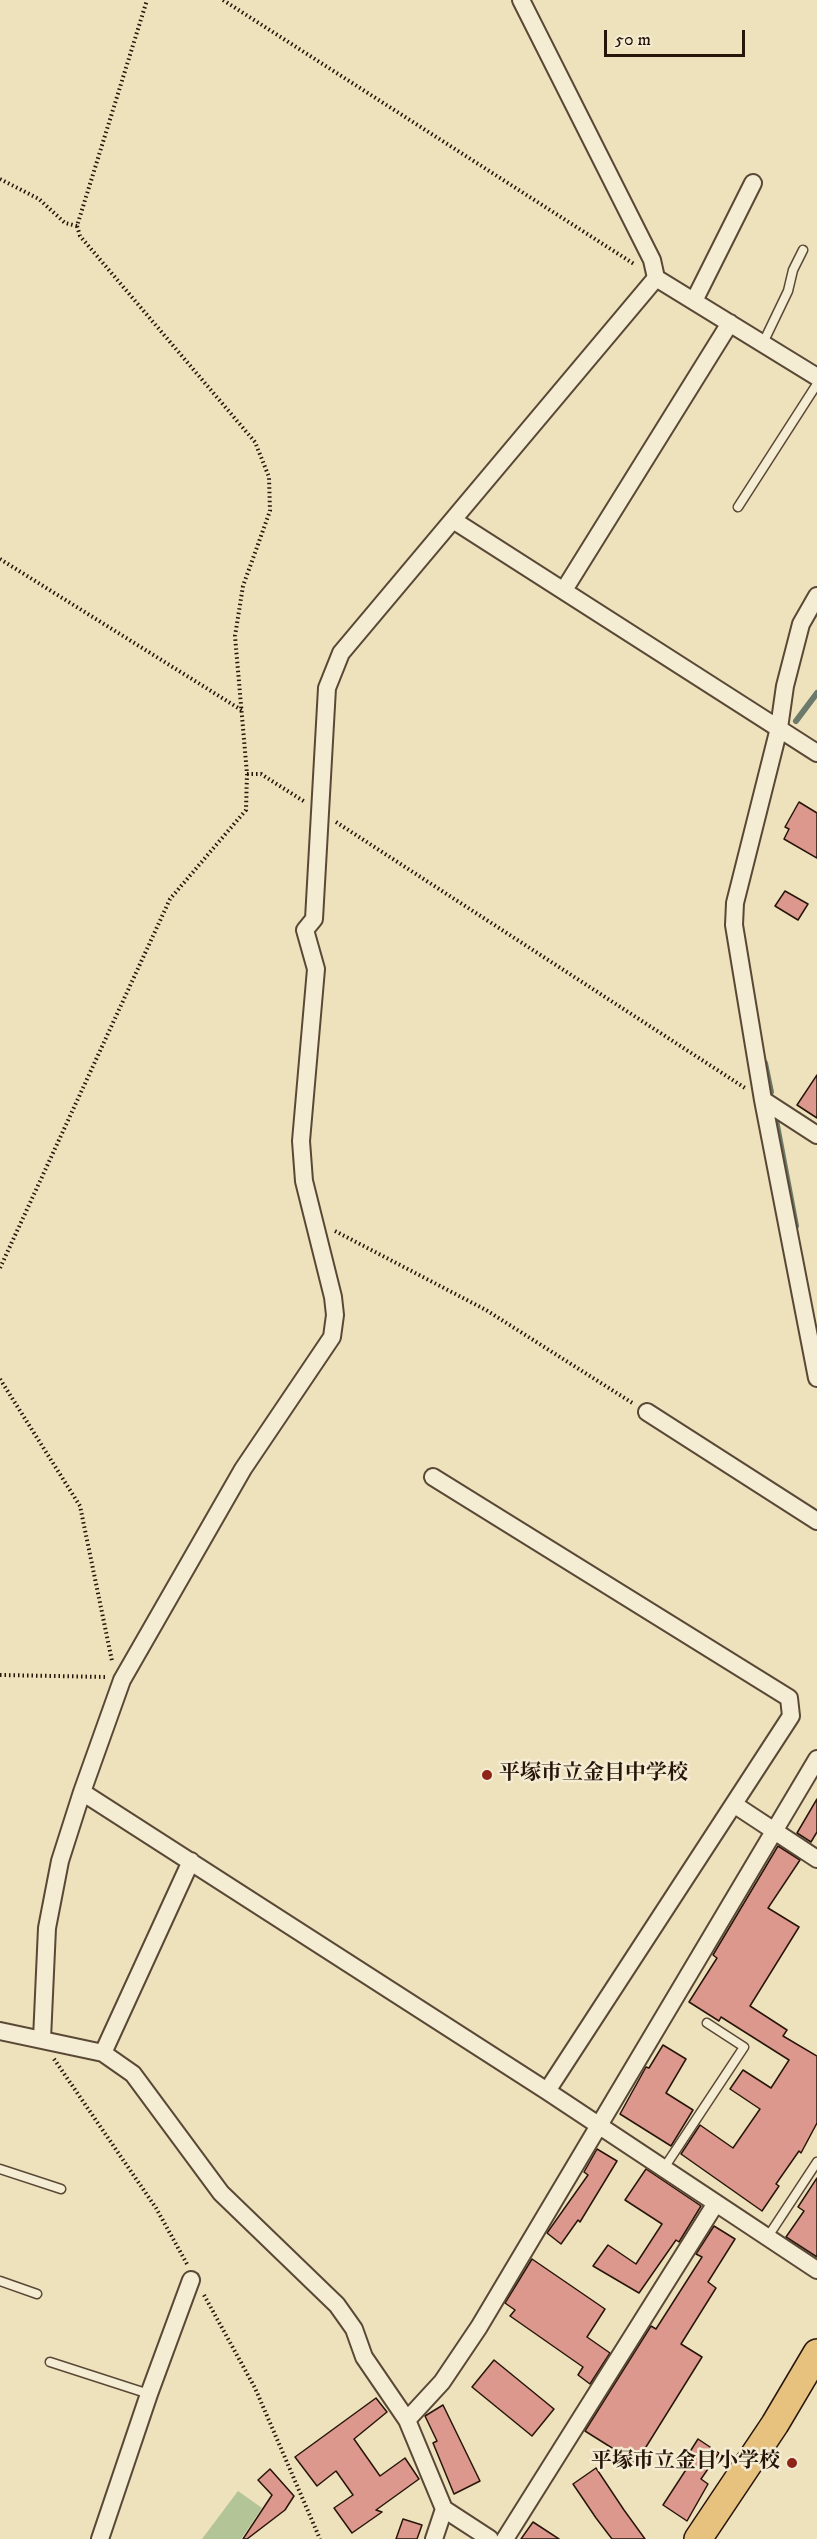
<!DOCTYPE html>
<html>
<head>
<meta charset="utf-8">
<style>
  body { margin:0 }
  #map { position:relative; width:817px; height:2539px; overflow:hidden; background:#eee2bc; font-family:"IM FELL DW Pica",serif }
  canvas { display:block }
  .scale { position:absolute; left:604px; top:30px; width:141px; height:27px; box-sizing:border-box; border:3px solid #27150a; border-top:0; padding-left:8px; font-size:18px; line-height:21px; white-space:nowrap; color:#27150a; -webkit-text-stroke:4px #f4ecd3; paint-order:stroke }
</style>
</head>
<body>
<div id="map">
<canvas width="817" height="2539"></canvas>
<div class="scale">50 m</div>
</div>
<script>
const ctx = document.querySelector('canvas').getContext('2d');
ctx.lineJoin = 'round';
function fillPath(path, color) { ctx.fillStyle = color; ctx.fill(path, 'evenodd'); }
function trace(path, color, width, dash) { ctx.strokeStyle = color; ctx.lineWidth = width; ctx.lineCap = dash ? 'butt' : 'round'; ctx.setLineDash(dash || []); ctx.stroke(path); }
function write(font, color, halo, rows, align = 'center') {
  ctx.font = font + ' "IM FELL DW Pica","Noto Serif JP",serif'; ctx.lineWidth = 5; ctx.setLineDash([]); ctx.textBaseline = 'middle'; ctx.strokeStyle = halo; ctx.fillStyle = color; for (const [text, x, y, turn = 0] of rows) {
    ctx.save(); ctx.translate(x, y); ctx.rotate((+turn || 0) * Math.PI / 180); ctx.textAlign = isNaN(turn) ? turn : align; if (halo) ctx.strokeText(text, 0, 0); ctx.fillText(text, 0, 0); ctx.restore();
  }
}
const green = new Path2D(`
  M238,2491l24,17 -21,31h-39z`);
const stream = new Path2D(`
  M796,721l21,-28
  M765,1063l6,29
  M776,1120l20,106`);
const building = new Path2D(`
  M799,802l18,11v45l-33,-19 5,-10 -4,-2z
  M785,891l23,13 -10,16 -23,-14z
  M817,1075v43l-20,-13z
  M817,1799v33l-6,10 -14,-9z
  M778,1846l22,14 -32,48 31,19 -49,79 37,24 -4,6 34,20v67l-16,30 -2,-2 -23,33 3,2 -17,25 -81,-57 19,-29 33,23 27,-39 -30,-20 13,-19 28,18 18,-28 -68,-43 -2,4 -30,-19 28,-44 -4,-3z
  M663,2045l23,14 -20,34 27,17 -22,36 -51,-32 26,-47 3,1z
  M597,2149l20,12 -37,61 -2,-2 -17,24 -14,-11 41,-58 -4,-3z
  M646,2169l55,37 -22,36 -3,-2 -37,53 -46,-27 15,-21 28,19 26,-40 -37,-24z
  M817,2178v79l-31,-20 18,-26 -6,-4z
  M714,2226l21,13 -27,43 8,6 -35,56 21,13 -66,106 -51,-32 66,-105 5,3 46,-72 -6,-3z
  M532,2259l73,50 -18,28 23,16 -20,31 -12,-9 5,-8 -73,-51 5,-6 -10,-7z
  M494,2360l60,49 -22,27 -60,-49z
  M376,2398l11,14 -33,27 26,37 25,-18 14,21 -43,31 6,2 -30,21 -18,-25 19,-13 -17,-24 -19,15 -22,-29z
  M443,2405l37,76 -26,13 -21,-51 4,-2 -12,-25z
  M698,2439l21,14 -18,26 7,5 -21,37 -24,-16 26,-40 -5,-4z
  M596,2468l28,42 21,29h-33l-16,-21 -23,-34z
  M270,2469l24,27 -9,14 -38,29h-4l29,-44 -14,-15z
  M403,2519l19,6 -5,14h-21z
  M533,2522l26,17h-38z`);
const path = new Path2D(`
  M223,0l411,264
  M0,179l39,20 26,24 12,3
  M0,559l243,152
  M247,774h14l44,28
  M336,822l409,266
  M335,1231l151,79 148,94
  M0,1268l170,-369 76,-89 1,-36 -12,-138 8,-50 27,-75 -1,-34 -14,-35 -175,-206 -3,-10 70,-226
  M0,1379l80,127 32,155
  M0,1675l107,2
  M54,2059l102,149 31,56
  M204,2295l51,93 65,151`);
const service = new Path2D(`
  M763,343l25,-52 5,-21 10,-20
  M738,507l79,-123
  M664,2168l80,-121 -37,-24
  M0,2169l61,20
  M767,2238l50,-76
  M0,2281l37,13
  M50,2362l99,32`);
const minor = new Path2D(`
  M521,0l131,260 4,18 161,99
  M694,301l59,-118
  M453,520l364,233
  M564,590l166,-267
  M817,596l-16,28 -16,62 -6,42 -44,175 -1,22 29,175 54,278
  M763,1100l54,35
  M647,1412l170,109
  M433,1477l356,221 2,18 -244,375
  M82,1792l465,299 270,179
  M735,1805l82,54
  M0,2031l103,22 30,21 88,119 116,112 17,24 10,28 43,63 37,89 46,30
  M42,2039l5,-111 13,-67 22,-69 40,-112 121,-211 89,-132 3,-22 -2,-18 -29,-116 -3,-40 15,-172 -11,-39 9,-11 13,-231 14,-35 315,-375
  M103,2053l88,-192
  M407,2420l35,-38 37,-55 338,-568
  M100,2539l49,-145 42,-114
  M434,2539l10,-30
  M505,2539l211,-336`);
const primary = new Path2D(`
  M698,2539l77,-115 42,-71`);
const markers = [
  [487,1775,6,"#8f2418"],
  [792,2463,6,"#8f2418"]
];
const poiNames = [
  ["平塚市立金目中学校",499,1775],
  ["平塚市立金目小学校",780,2463,"right"]
];
fillPath(green, '#b3c496');
trace(stream, '#6c7a6c', 6);
fillPath(building, '#dc988d');
trace(building, '#27150a', 1.5);
trace(service, '#594836', 11);
trace(minor, '#594836', 20);
trace(primary, '#27150a', 30);
trace(path, '#27150a', 4, [1.5, 3]);
trace(service, '#f4ecd3', 8);
trace(minor, '#f4ecd3', 16);
trace(primary, '#e7c17e', 27);
for (const [x, y, r, color] of markers) { const dot = new Path2D(); dot.arc(x, y, r, 0, 2 * Math.PI); ctx.fillStyle = color; ctx.fill(dot); trace(dot, '#f4ecd3', 2); }
write('bold 21px', '#27150a', '#f4ecd3', poiNames, 'left');
</script>
</body>
</html>
